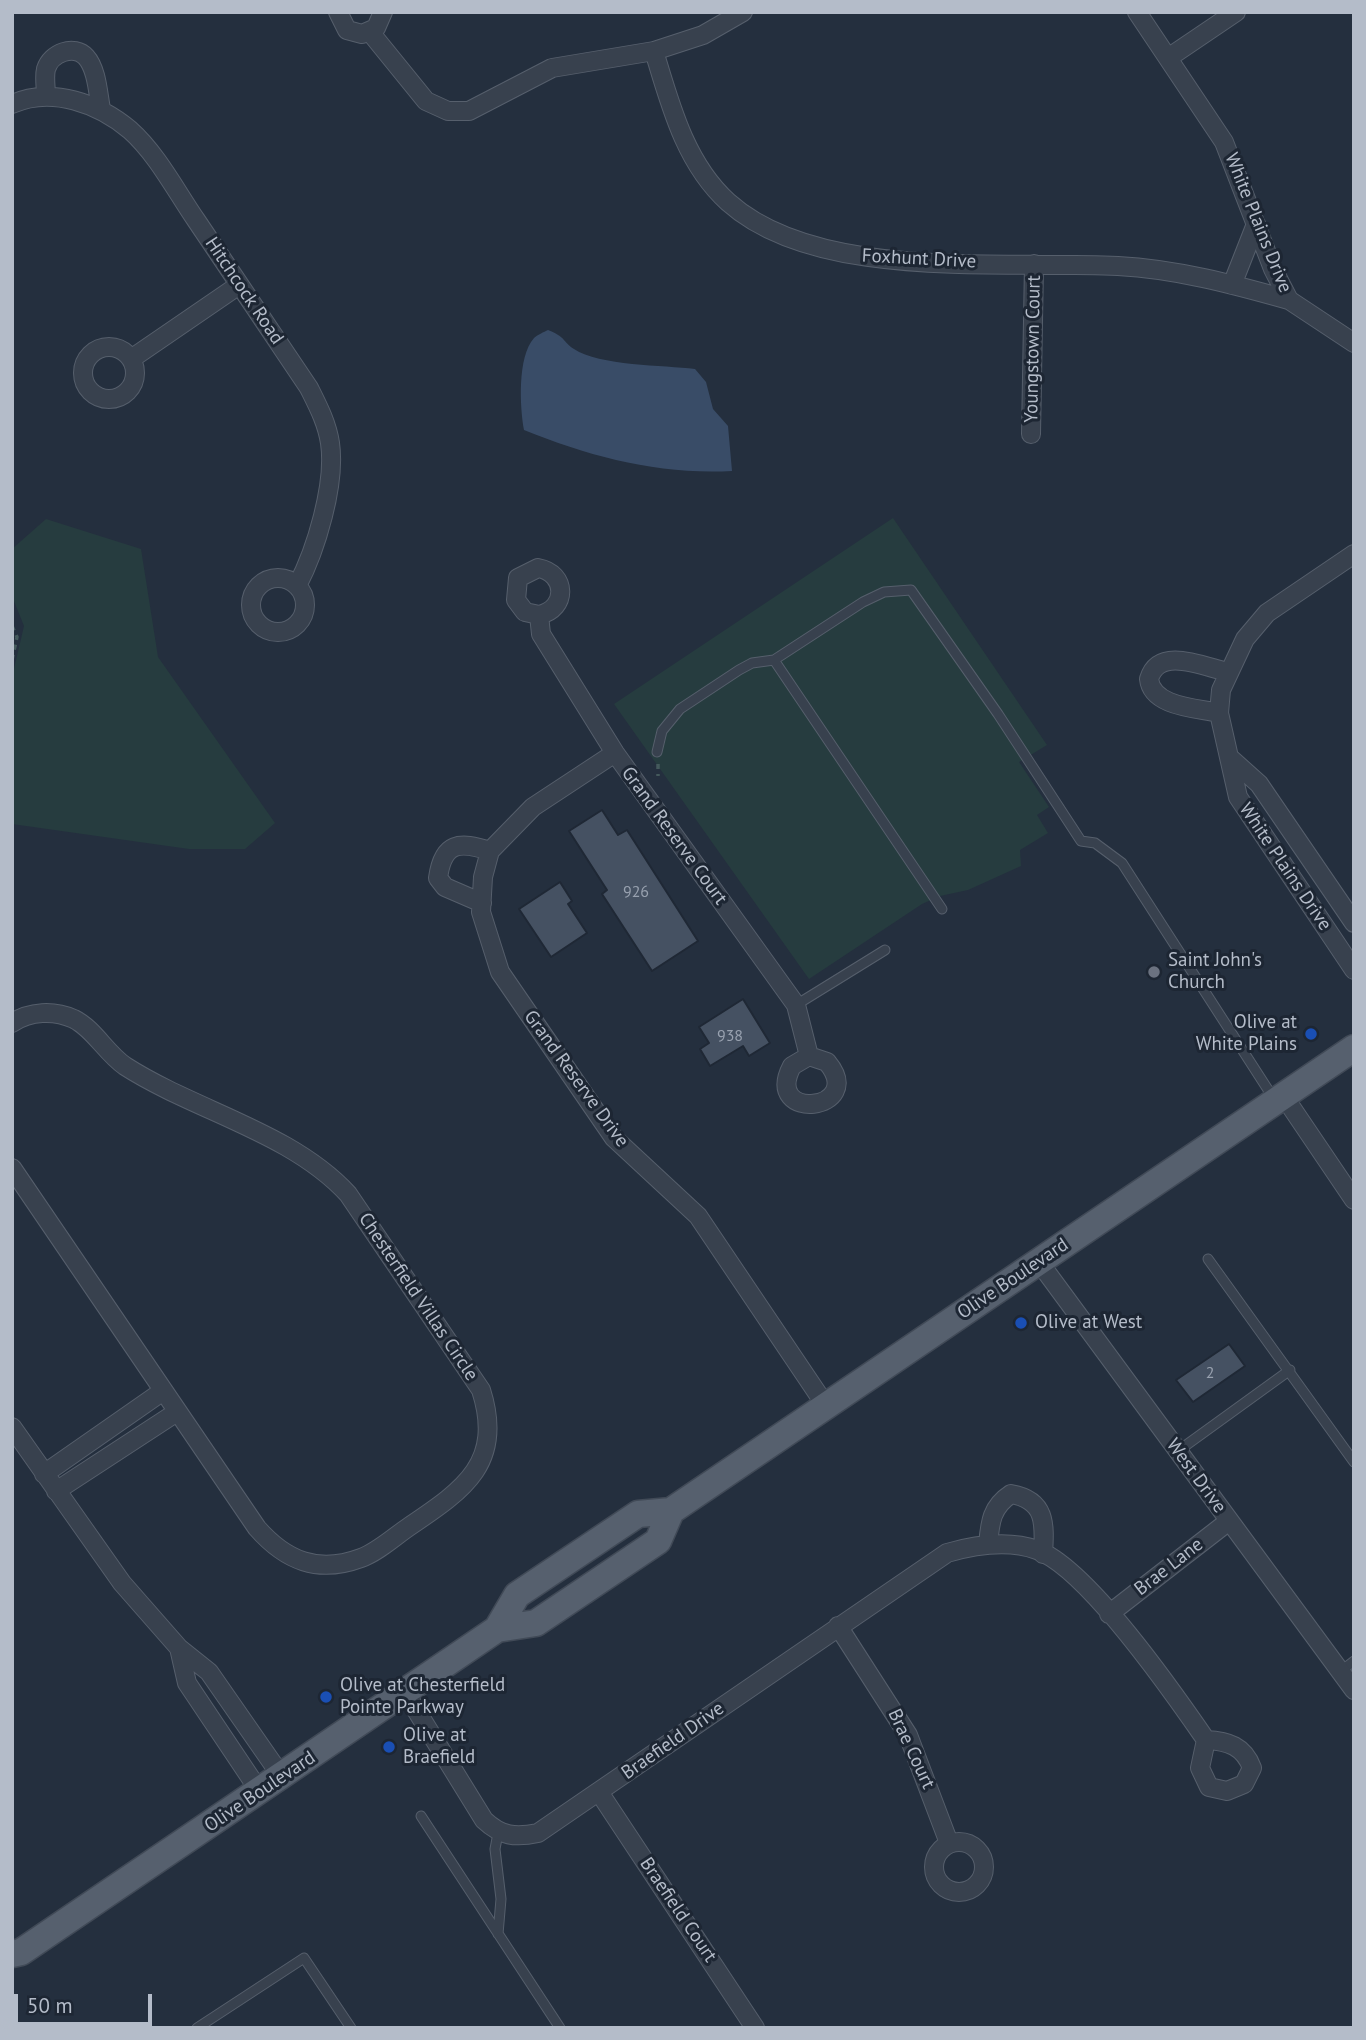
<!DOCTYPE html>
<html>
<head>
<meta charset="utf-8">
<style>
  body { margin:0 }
  #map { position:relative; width:1366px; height:2040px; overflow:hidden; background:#242f3e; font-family:"PT Sans",sans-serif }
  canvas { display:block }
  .frame { position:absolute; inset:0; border:14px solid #b4bcc9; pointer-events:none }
  .scale { position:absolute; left:14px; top:1994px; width:138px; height:32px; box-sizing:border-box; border:4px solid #b4bcc9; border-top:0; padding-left:9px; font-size:21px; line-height:24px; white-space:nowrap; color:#b4bcc9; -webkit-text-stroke:5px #1d2633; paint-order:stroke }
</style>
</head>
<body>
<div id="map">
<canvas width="1366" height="2040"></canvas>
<div class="frame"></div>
<div class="scale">50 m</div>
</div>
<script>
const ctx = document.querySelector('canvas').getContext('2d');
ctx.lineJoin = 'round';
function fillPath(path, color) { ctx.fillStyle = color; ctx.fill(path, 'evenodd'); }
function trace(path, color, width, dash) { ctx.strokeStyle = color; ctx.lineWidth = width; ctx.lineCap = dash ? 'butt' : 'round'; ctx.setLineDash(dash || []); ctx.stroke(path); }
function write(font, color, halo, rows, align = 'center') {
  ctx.font = font + ' "PT Sans",sans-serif'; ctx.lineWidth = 6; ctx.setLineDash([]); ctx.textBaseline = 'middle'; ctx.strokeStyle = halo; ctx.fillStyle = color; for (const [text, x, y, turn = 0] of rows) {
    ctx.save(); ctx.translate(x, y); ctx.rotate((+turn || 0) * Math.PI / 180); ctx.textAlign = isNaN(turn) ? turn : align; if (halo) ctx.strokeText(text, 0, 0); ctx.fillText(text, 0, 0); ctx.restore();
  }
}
const green = new Path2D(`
  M893,518l154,227 -28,17 30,45 -12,8 11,18 -28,17 1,16 -53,24 -28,6 -18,8 -113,75 -195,-275z
  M46,519l95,30 17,108 117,166 -30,26h-56l-177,-25v-147l12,-51 -12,-30v-47z`);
const water = new Path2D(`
  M548,330c18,7 15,12 26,19 25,17 90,16 121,20l11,13 7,27 15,17 4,45c-73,4 -141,-14 -208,-41 -4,-22 -7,-73 10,-92 3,-3 10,-6 14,-8z`);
const building = new Path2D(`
  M602,810l16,25 9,-5 71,111 -46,30 -50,-77 5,-4 -38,-59z
  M560,882l12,19 -4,3 19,29 -36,24 -32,-48z
  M743,999l27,44 -21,13 -6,-10 -33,20 -10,-17 9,-6 -10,-16z
  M1229,1344l16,22 -52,36 -17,-22z`);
const path = new Path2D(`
  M12,626l5,11 -5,23
  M658,764v12`);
const service = new Path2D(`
  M774,660l168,249
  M657,752l5,-21 18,-22 59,-39 13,-7 22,-3 89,-58 21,-10 27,-2 87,124 83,127 14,2 27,20 152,236
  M796,1005l89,-55
  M1208,1259l146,203
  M1178,1451l112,-81
  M1341,1671l13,-10
  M421,1816l139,212
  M498,1934l3,-35 -6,-50 3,-16
  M197,2028l107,-70 47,70`);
const minor = new Path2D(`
  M338,12l9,18 15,4 14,-6 7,-16
  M1137,12l87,130 49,127 16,31 65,43
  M370,32l56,69 22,10h21l83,-43 102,-17 49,-16 40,-23
  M654,51c16,53 31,112 74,151 89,80 275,58 390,64 58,3 114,18 171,34
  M1168,58l68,-46
  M46,96c0,-9 -2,-19 0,-27 5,-16 28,-25 40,-12 11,12 12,37 15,52
  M12,104c40,-18 87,0 118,26 27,24 46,61 66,90 38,56 75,112 113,168 9,18 18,35 21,55 6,41 -14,107 -33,143
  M1232,285l24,-61
  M83 373a26 26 0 1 1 52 0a26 26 0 1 1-52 0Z
  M131,359l108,-74
  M1031,434l3,-170
  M1354,554l-87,59 -22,26 -24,51 -2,23 19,84 116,173
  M251 605a27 27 0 1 1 54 0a27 27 0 1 1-54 0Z
  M539,615c29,-6 28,-42 -1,-47l-20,10 -2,22 9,12 14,3 2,19 74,119 181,252 13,51 -17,10c-30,57 76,45 35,-4l-18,-6
  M1219,713c-22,-5 -67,-6 -70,-34 10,-33 53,-13 78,-7
  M615,753l-82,54 -43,44 -7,26 -2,35 19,60 114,166 84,78 128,190
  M1230,758l29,26 95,139
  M482,903l-37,-16 -7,-9c5,-36 21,-37 52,-27
  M12,1023c18,-12 42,-13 62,-4 20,10 32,34 51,47 70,45 166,66 223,128l133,196c23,72 -16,99 -71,136 -15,10 -32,26 -49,32 -43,16 -75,3 -104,-30l-245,-360
  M1283,1095l71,105
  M1039,1262l315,428
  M12,1427l110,156 57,65 30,24 73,105
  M44,1474l119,-83
  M56,1491l121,-79
  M988,1545c2,-22 3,-38 23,-51 35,6 34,30 32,60
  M1109,1614l120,-93
  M838,1626l70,109 41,108
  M179,1648l8,35 73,109
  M405,1692l79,128c17,16 31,18 54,13l409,-280c28,-8 62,-13 90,-3 50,18 138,145 169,190l-6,28 9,19 18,4 17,-7 8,-16c-8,-22 -24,-27 -46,-28
  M599,1792l156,236
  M934 1867a25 25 0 1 1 50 0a25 25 0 1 1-50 0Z`);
const primary = new Path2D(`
  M497,1629l20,-34 121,-81 33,-3 683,-463
  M12,1954l9,-2 476,-323 39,-6 122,-82 13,-30`);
const markers = [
  [1154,972,7,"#6b7280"],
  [1311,1034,7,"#1a4fb4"],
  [1021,1323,7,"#1a4fb4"],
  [326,1697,7,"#1a4fb4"],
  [389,1747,7,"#1a4fb4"]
];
const numberNames = [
  ["926",636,892],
  ["938",730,1036],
  ["2",1210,1373]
];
const streetNames = [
  ["White Plains Drive",1258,223,68],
  ["Foxhunt Drive",919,259,3],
  ["Hitchcock Road",244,291,56],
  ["Youngstown Court",1033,349,-89],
  ["Grand Reserve Court",674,836,54],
  ["White Plains Drive",1285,867,56],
  ["Grand Reserve Drive",576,1079,54],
  ["Olive Boulevard",1013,1279,-34],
  ["Chesterfield Villas Circle",418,1297,56],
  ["West Drive",1196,1476,54],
  ["Brae Lane",1169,1567,-38],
  ["Braefield Drive",673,1741,-35],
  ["Brae Court",911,1749,65],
  ["Olive Boulevard",260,1792,-34],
  ["Braefield Court",678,1910,56]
];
const poiNames = [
  ["Saint John's",1168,961],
  ["Church",1168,983],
  ["Olive at",1297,1023,"right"],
  ["White Plains",1297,1045,"right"],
  ["Olive at West",1035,1323],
  ["Olive at Chesterfield",340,1686],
  ["Pointe Parkway",340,1708],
  ["Olive at",403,1736],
  ["Braefield",403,1758]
];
fillPath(green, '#263c3f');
fillPath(water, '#394c67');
fillPath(building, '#455162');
trace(building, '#1f2835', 2);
trace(service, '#565f6c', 11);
trace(minor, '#565f6c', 20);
trace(primary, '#414a57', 29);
trace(path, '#44595c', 3.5, [5, 5]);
trace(service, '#38414e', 9);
trace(minor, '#38414e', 18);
trace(primary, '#56606e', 26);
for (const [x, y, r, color] of markers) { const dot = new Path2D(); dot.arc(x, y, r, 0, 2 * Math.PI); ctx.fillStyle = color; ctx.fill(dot); trace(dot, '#1d2633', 2.5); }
write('16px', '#98a1af', null, numberNames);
write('19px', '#b4bcc9', '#1d2633', streetNames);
write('19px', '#b4bcc9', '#1d2633', poiNames, 'left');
</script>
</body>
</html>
